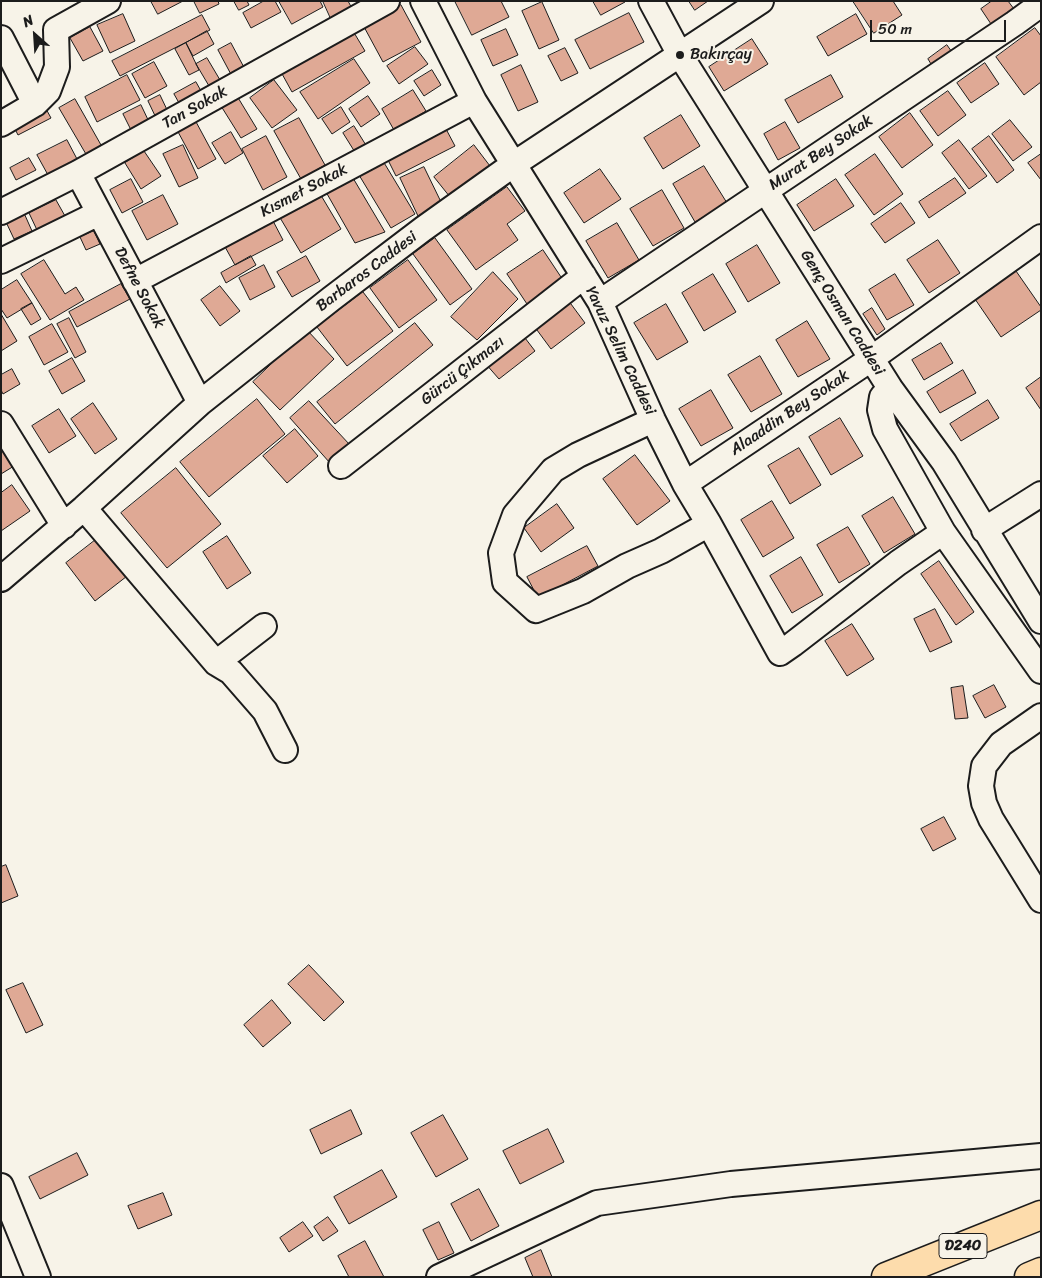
<!DOCTYPE html>
<html>
<head>
<meta charset="utf-8">
<style>
  body { margin:0 }
  #map { position:relative; width:1042px; height:1278px; overflow:hidden; background:#f7f3e8; font-family:Sriracha,sans-serif }
  canvas { display:block }
  .frame { position:absolute; inset:0; border:2px solid #1c1c1c; pointer-events:none }
  .north { position:absolute; left:10px; top:10px; width:50px; height:50px; -webkit-text-stroke:4px #f7f3e8; paint-order:stroke; rotate:334deg; font-size:14px; font-weight:700; line-height:20px; text-align:center; color:#1c1c1c }
  .north::after { content:''; display:block; margin:auto; width:18px; height:22px; background:#1c1c1c; clip-path:polygon(50% 0,100% 100%,50% 72%,0 100%) }
  .scale { position:absolute; left:870px; top:20px; width:136px; height:22px; box-sizing:border-box; border:2px solid #1c1c1c; border-top:0; padding-left:6px; font-size:15px; line-height:18px; white-space:nowrap; color:#1c1c1c; -webkit-text-stroke:4px #f7f3e8; paint-order:stroke }
</style>
</head>
<body>
<div id="map">
<canvas width="1042" height="1278"></canvas>
<div class="frame"></div>
<div class="north">N</div>
<div class="scale">50 m</div>
</div>
<script>
const ctx = document.querySelector('canvas').getContext('2d');
ctx.lineJoin = 'round';
function fillPath(path, color) { ctx.fillStyle = color; ctx.fill(path, 'evenodd'); }
function trace(path, color, width, dash) { ctx.strokeStyle = color; ctx.lineWidth = width; ctx.lineCap = dash ? 'butt' : 'round'; ctx.setLineDash(dash || []); ctx.stroke(path); }
function write(font, color, halo, rows, align = 'center') {
  ctx.font = font + ' Sriracha,sans-serif'; ctx.lineWidth = 4; ctx.setLineDash([]); ctx.textBaseline = 'middle'; ctx.strokeStyle = halo; ctx.fillStyle = color; for (const [text, x, y, turn = 0] of rows) {
    ctx.save(); ctx.translate(x, y); ctx.rotate((+turn || 0) * Math.PI / 180); ctx.textAlign = isNaN(turn) ? turn : align; if (halo) ctx.strokeText(text, 0, 0); ctx.fillText(text, 0, 0); ctx.restore();
  }
}
const building = new Path2D(`
  M151,1h32l-25,13z
  M194,1h24l1,3 -19,9z
  M234,1h13l2,4 -10,5z
  M264,1h11l6,11 -30,16 -8,-15z
  M279,1h41l3,6 -31,17z
  M323,1h25l6,11 -21,11z
  M455,1h46l8,16 -37,18z
  M593,1h32v1l-24,13z
  M689,1h19l-13,9z
  M853,1h40l9,14 -28,18z
  M992,1h16l6,8 -23,15 -10,-15z
  M542,2l17,38 -20,9 -17,-38z
  M401,5l20,37 -38,20 -20,-37z
  M629,13l15,29 -54,27 -15,-29z
  M123,14l12,27 -25,12 -13,-28z
  M856,14l11,20 -39,22 -11,-19z
  M202,15l8,15 -90,46 -8,-15z
  M90,27l13,24 -20,10 -13,-23z
  M1035,28l6,8v46l-17,13 -28,-38z
  M506,29l12,26 -25,11 -12,-26z
  M207,31l7,13 -21,12 -7,-13z
  M353,31l12,20 -73,41 -11,-20z
  M752,39l16,25 -44,27 -15,-24z
  M186,43l13,27 -10,5 -14,-26z
  M231,43l16,30 -13,7 -16,-30z
  M947,45l7,10 -20,14 -6,-10z
  M415,47l13,17 -29,20 -12,-18z
  M565,48l13,25 -17,8 -13,-25z
  M207,58l16,27 -11,6 -16,-27z
  M354,59l16,24 -52,36 -18,-27z
  M154,62l13,24 -22,12 -13,-24z
  M985,63l14,21 -28,19 -14,-20z
  M521,65l17,37 -20,9 -17,-36z
  M432,70l9,15 -17,11 -10,-15z
  M127,75l13,25 -43,22 -12,-25z
  M831,75l12,22 -45,26 -13,-23z
  M274,80l23,30 -25,18 -22,-30z
  M196,82l9,16 -22,12 -9,-16z
  M413,90l13,21 -32,19 -12,-21z
  M948,91l18,24 -28,21 -18,-25z
  M160,95l10,21 -12,6 -10,-21z
  M237,96l20,33 -16,9 -20,-32z
  M368,96l12,18 -19,13 -12,-18z
  M75,99l30,53 -15,9 -31,-53z
  M141,105l10,21 -18,8 -10,-20z
  M45,107l6,11 -33,17 -6,-12z
  M341,107l9,15 -18,12 -10,-15z
  M910,113l23,32 -31,23 -23,-31z
  M681,115l19,31 -37,23 -19,-31z
  M299,118l26,47 -24,14 -27,-48z
  M195,120l21,39 -18,10 -21,-39z
  M1010,120l22,27 -19,14 -21,-27z
  M785,122l15,26 -22,12 -14,-26z
  M354,126l15,24 -11,7 -15,-24z
  M446,129l9,17 -59,30 -9,-18z
  M231,132l12,21 -18,11 -13,-21z
  M266,136l21,41 -24,13 -21,-41z
  M989,136l25,34 -17,13 -25,-34z
  M67,140l10,19 -29,16 -11,-20z
  M959,140l28,36 -18,13 -27,-36z
  M183,145l15,33 -19,9 -16,-33z
  M474,145l16,21 -40,31 -16,-20z
  M144,151l17,25 -20,13 -16,-26z
  M875,154l28,40 -29,21 -29,-40z
  M1041,154v26l-13,-17z
  M29,158l7,12 -20,10 -6,-12z
  M383,161l32,53 -24,14 -32,-53z
  M704,166l23,37 -32,19 -22,-38z
  M424,167l18,37 -24,12 -18,-38z
  M600,169l21,30 -37,24 -20,-30z
  M353,178l32,54 -30,11 -29,-51z
  M955,178l11,15 -37,25 -10,-16z
  M131,179l12,23 -21,11 -12,-23z
  M836,179l18,27 -40,25 -17,-26z
  M507,187l18,24 -18,13 11,16 -42,30 -29,-40z
  M662,190l22,38 -31,18 -23,-37z
  M319,192l22,37 -40,24 -22,-37z
  M163,195l15,29 -31,16 -15,-29z
  M56,200l9,16 -28,14 -8,-17z
  M901,203l14,20 -30,20 -14,-19z
  M24,213l8,18 -18,8 -8,-17z
  M272,219l11,21 -48,25 -11,-20z
  M617,223l22,37 -31,18 -22,-37z
  M94,231l6,13 -14,6 -6,-13z
  M435,238l37,51 -22,16 -37,-51z
  M938,240l22,33 -31,20 -22,-33z
  M757,245l23,38 -32,19 -22,-38z
  M543,250l22,33 -36,24 -22,-33z
  M251,256l5,9 -30,18 -5,-10z
  M306,256l14,25 -28,16 -15,-25z
  M44,260l21,34 11,-7 8,13 -34,20 -29,-46z
  M408,260l29,40 -38,28 -29,-40z
  M264,265l11,22 -25,13 -11,-22z
  M1016,271l25,36v3l-40,27 -26,-38z
  M493,272l25,27 -41,41 -26,-23z
  M713,274l23,38 -32,19 -22,-38z
  M895,274l19,31 -27,15 -18,-30z
  M17,280l15,23 -25,15 -6,-9v-19z
  M121,284l9,15 -53,28 -8,-15z
  M220,286l20,25 -20,15 -19,-26z
  M363,292l30,39 -46,35 -30,-39z
  M568,300l17,23 -34,26 -17,-23z
  M32,303l9,16 -10,6 -10,-16z
  M666,304l22,38 -31,18 -23,-37z
  M872,308l13,21 -8,6 -14,-21z
  M1,314l16,27 -16,10z
  M69,318l17,34 -11,6 -18,-34z
  M807,321l23,38 -32,18 -22,-37z
  M415,323l18,22 -98,79 -18,-22z
  M52,324l16,28 -24,13 -15,-28z
  M307,330l27,29 -54,51 -27,-28z
  M522,334l13,17 -36,28 -14,-16z
  M941,343l12,20 -29,17 -12,-20z
  M760,356l22,38 -31,18 -23,-37z
  M72,358l13,23 -23,13 -13,-23z
  M12,369l8,15 -17,10 -2,-4v-15z
  M963,370l13,23 -36,20 -13,-21z
  M1041,377v33l-15,-22z
  M711,390l22,38 -32,18 -22,-37z
  M257,399l28,35 -76,63 -29,-35z
  M988,400l11,18 -38,23 -11,-17z
  M309,401l41,44 -20,18 -40,-45z
  M93,403l24,36 -22,15 -24,-35z
  M59,409l17,27 -27,17 -17,-27z
  M840,418l23,38 -32,19 -22,-38z
  M295,429l23,27 -31,27 -24,-27z
  M1,446l13,20 -13,8z
  M799,448l22,37 -31,19 -22,-38z
  M635,455l35,46 -33,24 -34,-46z
  M176,468l45,56 -54,44 -46,-55z
  M12,485l18,26 -29,20v-38z
  M893,497l22,37 -31,19 -22,-37z
  M772,501l22,37 -31,19 -22,-37z
  M557,504l17,24 -33,24 -17,-24z
  M848,527l22,37 -31,19 -22,-38z
  M102,535l29,38 -36,28 -29,-38z
  M227,536l24,37 -24,16 -24,-37z
  M587,546l11,20 -60,32 -11,-21z
  M801,557l22,38 -31,18 -22,-37z
  M939,561l35,51 -18,13 -35,-51z
  M935,609l17,33 -22,10 -16,-33z
  M852,624l22,35 -27,17 -22,-35z
  M994,685l12,22 -21,11 -12,-22z
  M963,686l5,32 -13,1 -4,-31z
  M944,817l12,22 -23,12 -12,-22z
  M6,865l12,31 -17,7v-36z
  M309,965l35,37 -20,19 -36,-37z
  M23,983l20,42 -17,8 -20,-43z
  M272,1000l19,23 -28,24 -19,-22z
  M351,1110l11,24 -41,20 -11,-24z
  M443,1115l25,44 -32,18 -25,-44z
  M548,1129l16,33 -44,22 -17,-33z
  M77,1153l11,22 -48,24 -11,-22z
  M382,1170l15,27 -48,27 -15,-27z
  M479,1189l20,37 -28,15 -20,-37z
  M163,1193l9,22 -34,14 -10,-23z
  M328,1217l10,14 -15,10 -9,-14z
  M303,1222l10,14 -24,16 -9,-14z
  M439,1222l15,31 -16,7 -15,-30z
  M365,1241l19,36h-35l-11,-21z
  M541,1250l11,27h-19l-8,-19z`);
const minor = new Path2D(`
  M423,1l51,100 126,201 53,118 32,64 24,40 71,129 13,-9 105,-81 45,-31 98,139
  M651,1l29,54 210,333 54,74 97,159
  M1,38l34,66
  M1,124l34,-20 13,-13 9,-24 -1,-37 52,-29
  M78,173l122,230
  M1,212l77,-39 309,-172
  M1,261l98,-48
  M135,281l339,-180
  M600,302l415,-279 26,-19
  M890,388l-8,9 -2,13 5,19 58,103
  M653,420l-75,35 -25,15 -38,45 -14,38 4,29 31,28 47,-19 44,-25 34,-15 48,-27
  M1,424l63,102
  M341,466l243,-190
  M685,484l186,-125 170,-122
  M84,508l132,155
  M984,530l57,-36
  M1,579l83,-71 116,-105 131,-104 92,-70 91,-65 247,-163
  M264,626l-48,37 15,9 34,39 20,39
  M1041,716l-40,28 -17,22 -3,20 3,17 7,16 50,81
  M1,1186l37,91
  M439,1277l158,-74 134,-19 310,-28`);
const highway = new Path2D(`
  M886,1277l155,-62
  M1029,1277l12,-5`);
const markers = [
  [680,55,5,"#1c1c1c"]
];
const shields = [
  [963,1246,48]
];
const shieldNames = [
  ["D240",963,1246]
];
const poiNames = [
  ["Bakırçay",690,55]
];
const streetNames = [
  ["Tan Sokak",195,108,-29],
  ["Murat Bey Sokak",821,153,-34],
  ["Kısmet Sokak",304,191,-28],
  ["Barbaros Caddesi",367,272,-37],
  ["Defne Sokak",139,288,62],
  ["Genç Osman Caddesi",842,313,58],
  ["Yavuz Selim Caddesi",620,351,64],
  ["Gürcü Çıkmazı",463,371,-38],
  ["Alaaddin Bey Sokak",790,413,-34]
];
fillPath(building, '#dfa995');
trace(building, '#1c1c1c', 1);
trace(minor, '#1c1c1c', 28);
trace(highway, '#1c1c1c', 31);
trace(minor, '#f7f3e8', 24);
trace(highway, '#fddcac', 28);
for (const [x, y, r, color] of markers) { const dot = new Path2D(); dot.arc(x, y, r, 0, 2 * Math.PI); ctx.fillStyle = color; ctx.fill(dot); trace(dot, '#f7f3e8', 2); }
for (const [x, y, w] of shields) { const box = new Path2D(); box.roundRect(x - w / 2, y - 12.5, w, 25, 4); ctx.fillStyle = '#f7f3e8'; ctx.fill(box); trace(box, '#1c1c1c', 1); }
write('bold 15px', '#1c1c1c', null, shieldNames);
write('16px', '#1c1c1c', '#f7f3e8', poiNames, 'left');
write('16px', '#1c1c1c', '#f7f3e8', streetNames);
</script>
</body>
</html>
